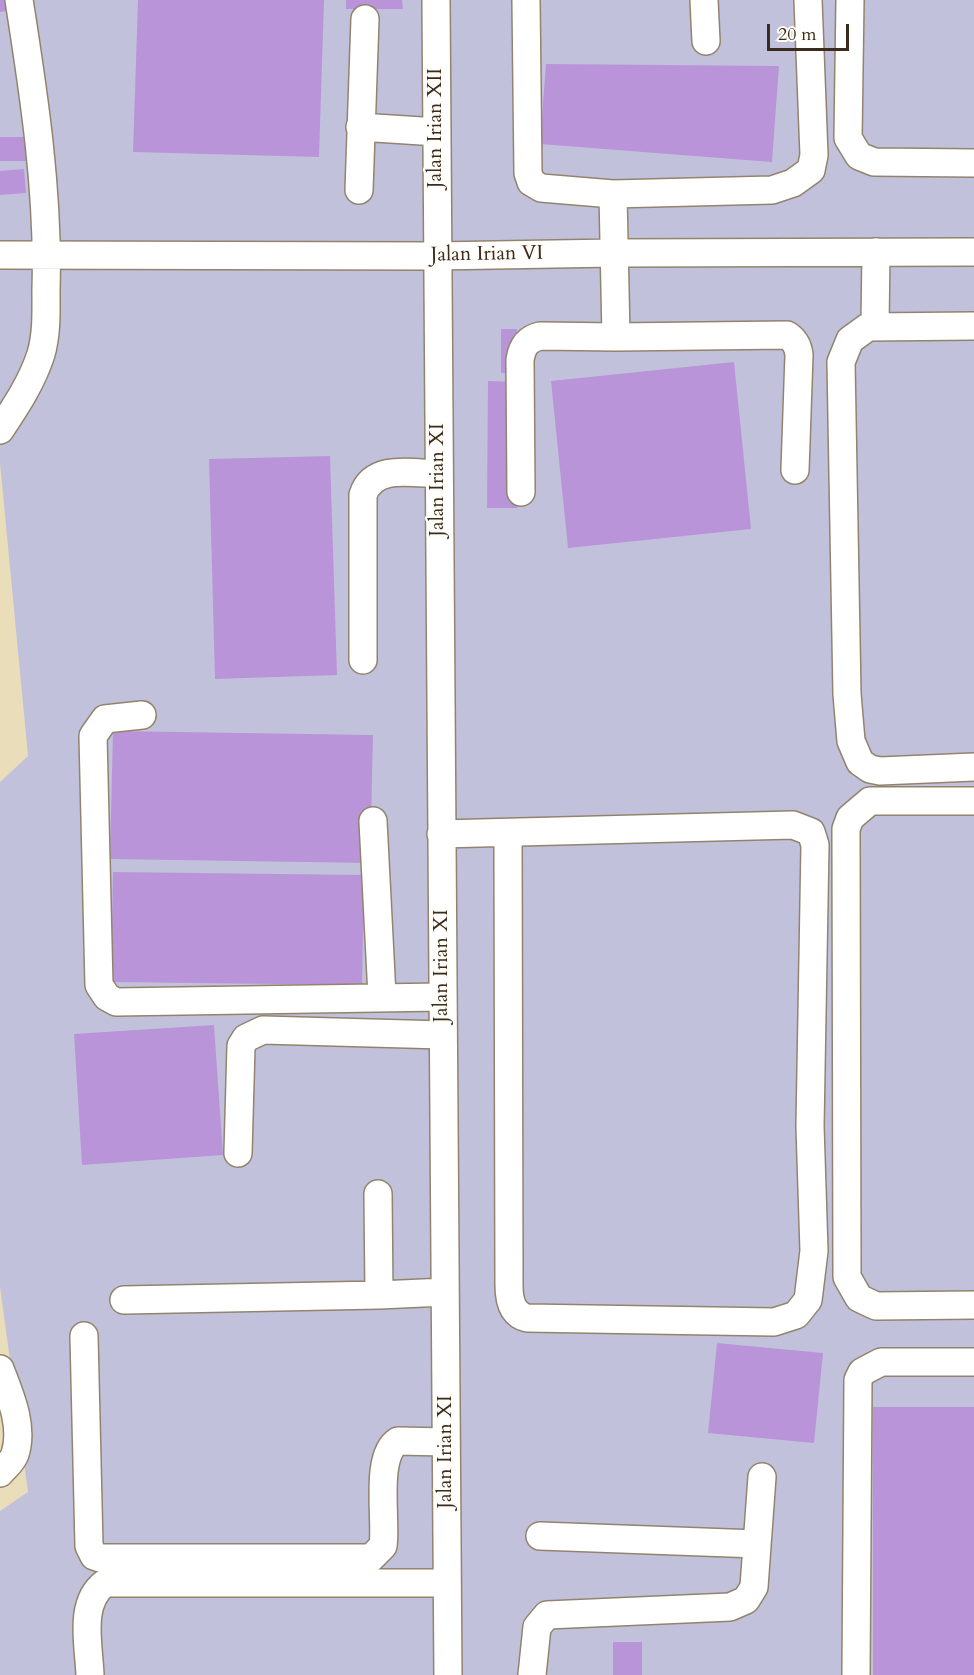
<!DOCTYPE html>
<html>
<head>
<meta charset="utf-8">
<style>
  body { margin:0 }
  #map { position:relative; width:974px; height:1675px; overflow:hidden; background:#eadeba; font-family:Cardo,serif }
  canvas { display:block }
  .scale { position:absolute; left:767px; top:24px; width:82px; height:27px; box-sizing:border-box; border:3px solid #3b2a1e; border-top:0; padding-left:8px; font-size:18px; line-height:21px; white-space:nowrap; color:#3b2a1e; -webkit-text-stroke:4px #fdfcf7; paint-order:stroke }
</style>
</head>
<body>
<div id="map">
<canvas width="974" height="1675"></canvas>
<div class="scale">20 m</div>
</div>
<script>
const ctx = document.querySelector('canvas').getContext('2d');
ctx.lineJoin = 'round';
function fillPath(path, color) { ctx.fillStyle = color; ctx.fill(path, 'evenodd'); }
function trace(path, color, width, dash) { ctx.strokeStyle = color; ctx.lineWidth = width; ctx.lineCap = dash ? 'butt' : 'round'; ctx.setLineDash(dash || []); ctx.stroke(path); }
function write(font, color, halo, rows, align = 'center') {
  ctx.font = font + ' Cardo,serif'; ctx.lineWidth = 4.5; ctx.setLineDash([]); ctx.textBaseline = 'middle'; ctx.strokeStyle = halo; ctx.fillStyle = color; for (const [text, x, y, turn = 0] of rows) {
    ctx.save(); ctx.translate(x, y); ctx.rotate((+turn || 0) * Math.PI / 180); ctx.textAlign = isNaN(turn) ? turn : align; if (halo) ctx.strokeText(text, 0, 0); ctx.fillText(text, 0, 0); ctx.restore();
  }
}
const industrial = new Path2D(`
  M0,0h974v1675h-974v-164l28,-19 -28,-205v-505l28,-26 -28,-293z`);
const building = new Path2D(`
  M0,0h4l3,11 -7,1z
  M138,0h186l-5,157 -186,-5z
  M346,0h56l1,9h-57z
  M546,64l233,2 -7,96 -232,-18z
  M0,137h37l-1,24h-36z
  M24,169l2,24 -26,2v-24z
  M501,329h16v44h-16z
  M734,362l17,167 -183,19 -17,-167z
  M488,381l31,1 -2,126h-30z
  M330,456l7,219 -122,4 -6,-220z
  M113,731l260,4 -3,128 -260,-4z
  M113,872l251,3 -2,110 -251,-3z
  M214,1025l9,130 -141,10 -8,-131z
  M717,1343l106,10 -9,90 -106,-10z
  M873,1407h101v268h-101z
  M613,1642h29v33h-29z`);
const minor = new Path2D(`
  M436,0l12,1675
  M704,0l2,41
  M850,0l-2,138 11,18 15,6 100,1
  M360,127l77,5
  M359,190l6,-171
  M613,194l159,-4 21,-7 18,-13 3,-15 -6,-155
  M0,255l436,1 178,-3 360,-1
  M875,326l1,-74
  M974,326l-106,1 -18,13 -9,22 6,332 4,47 9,21 10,7 10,2 94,-4
  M616,337l171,-2c8,5 11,11 12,20l-4,115
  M0,430c16,-24 32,-48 41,-76 6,-21 5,-43 5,-64 3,-96 -12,-195 -27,-290
  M521,492l-1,-132c2,-13 7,-21 20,-24l76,1 -3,-143 -72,-6 -10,-6 -3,-9 -2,-173
  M363,660v-165c10,-31 49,-22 75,-21
  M142,715l-37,4 -12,17 6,249 8,12 9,5 326,-5
  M974,801h-104l-20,17 -4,11 1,448 12,21 17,8 98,-1
  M373,821l9,175
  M441,834l352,-9 18,7 4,13 -5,281 4,125 -6,49 -12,15 -22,7 -247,-4c-16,-4 -18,-20 -18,-33l-1,-451
  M238,1153l3,-107 5,-8 17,-8 180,5
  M378,1194l1,101
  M124,1300l255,-5 66,-3
  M84,1336l5,210 5,10 6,2h271l12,-12c4,-26 -9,-90 15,-105l48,1
  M0,1369c10,26 24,57 15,85 -2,7 -10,13 -15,19
  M540,1536l217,8
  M90,1675c-1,-30 -12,-72 15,-92h342
  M532,1675l5,-48 10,-12 183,-8 16,-7 8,-13 8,-110
  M856,1675l2,-295 4,-8 19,-10h93`);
const streetNames = [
  ["Jalan Irian XII",436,128,-90],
  ["Jalan Irian VI",487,255,-1],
  ["Jalan Irian XI",438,480,-90],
  ["Jalan Irian XI",442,966,-90],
  ["Jalan Irian XI",446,1452,-90]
];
fillPath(industrial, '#c2c1dc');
fillPath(building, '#ba94d9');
trace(minor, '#92846c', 30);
trace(minor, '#fff', 27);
write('20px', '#3b2a1e', '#fdfcf7', streetNames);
</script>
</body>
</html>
